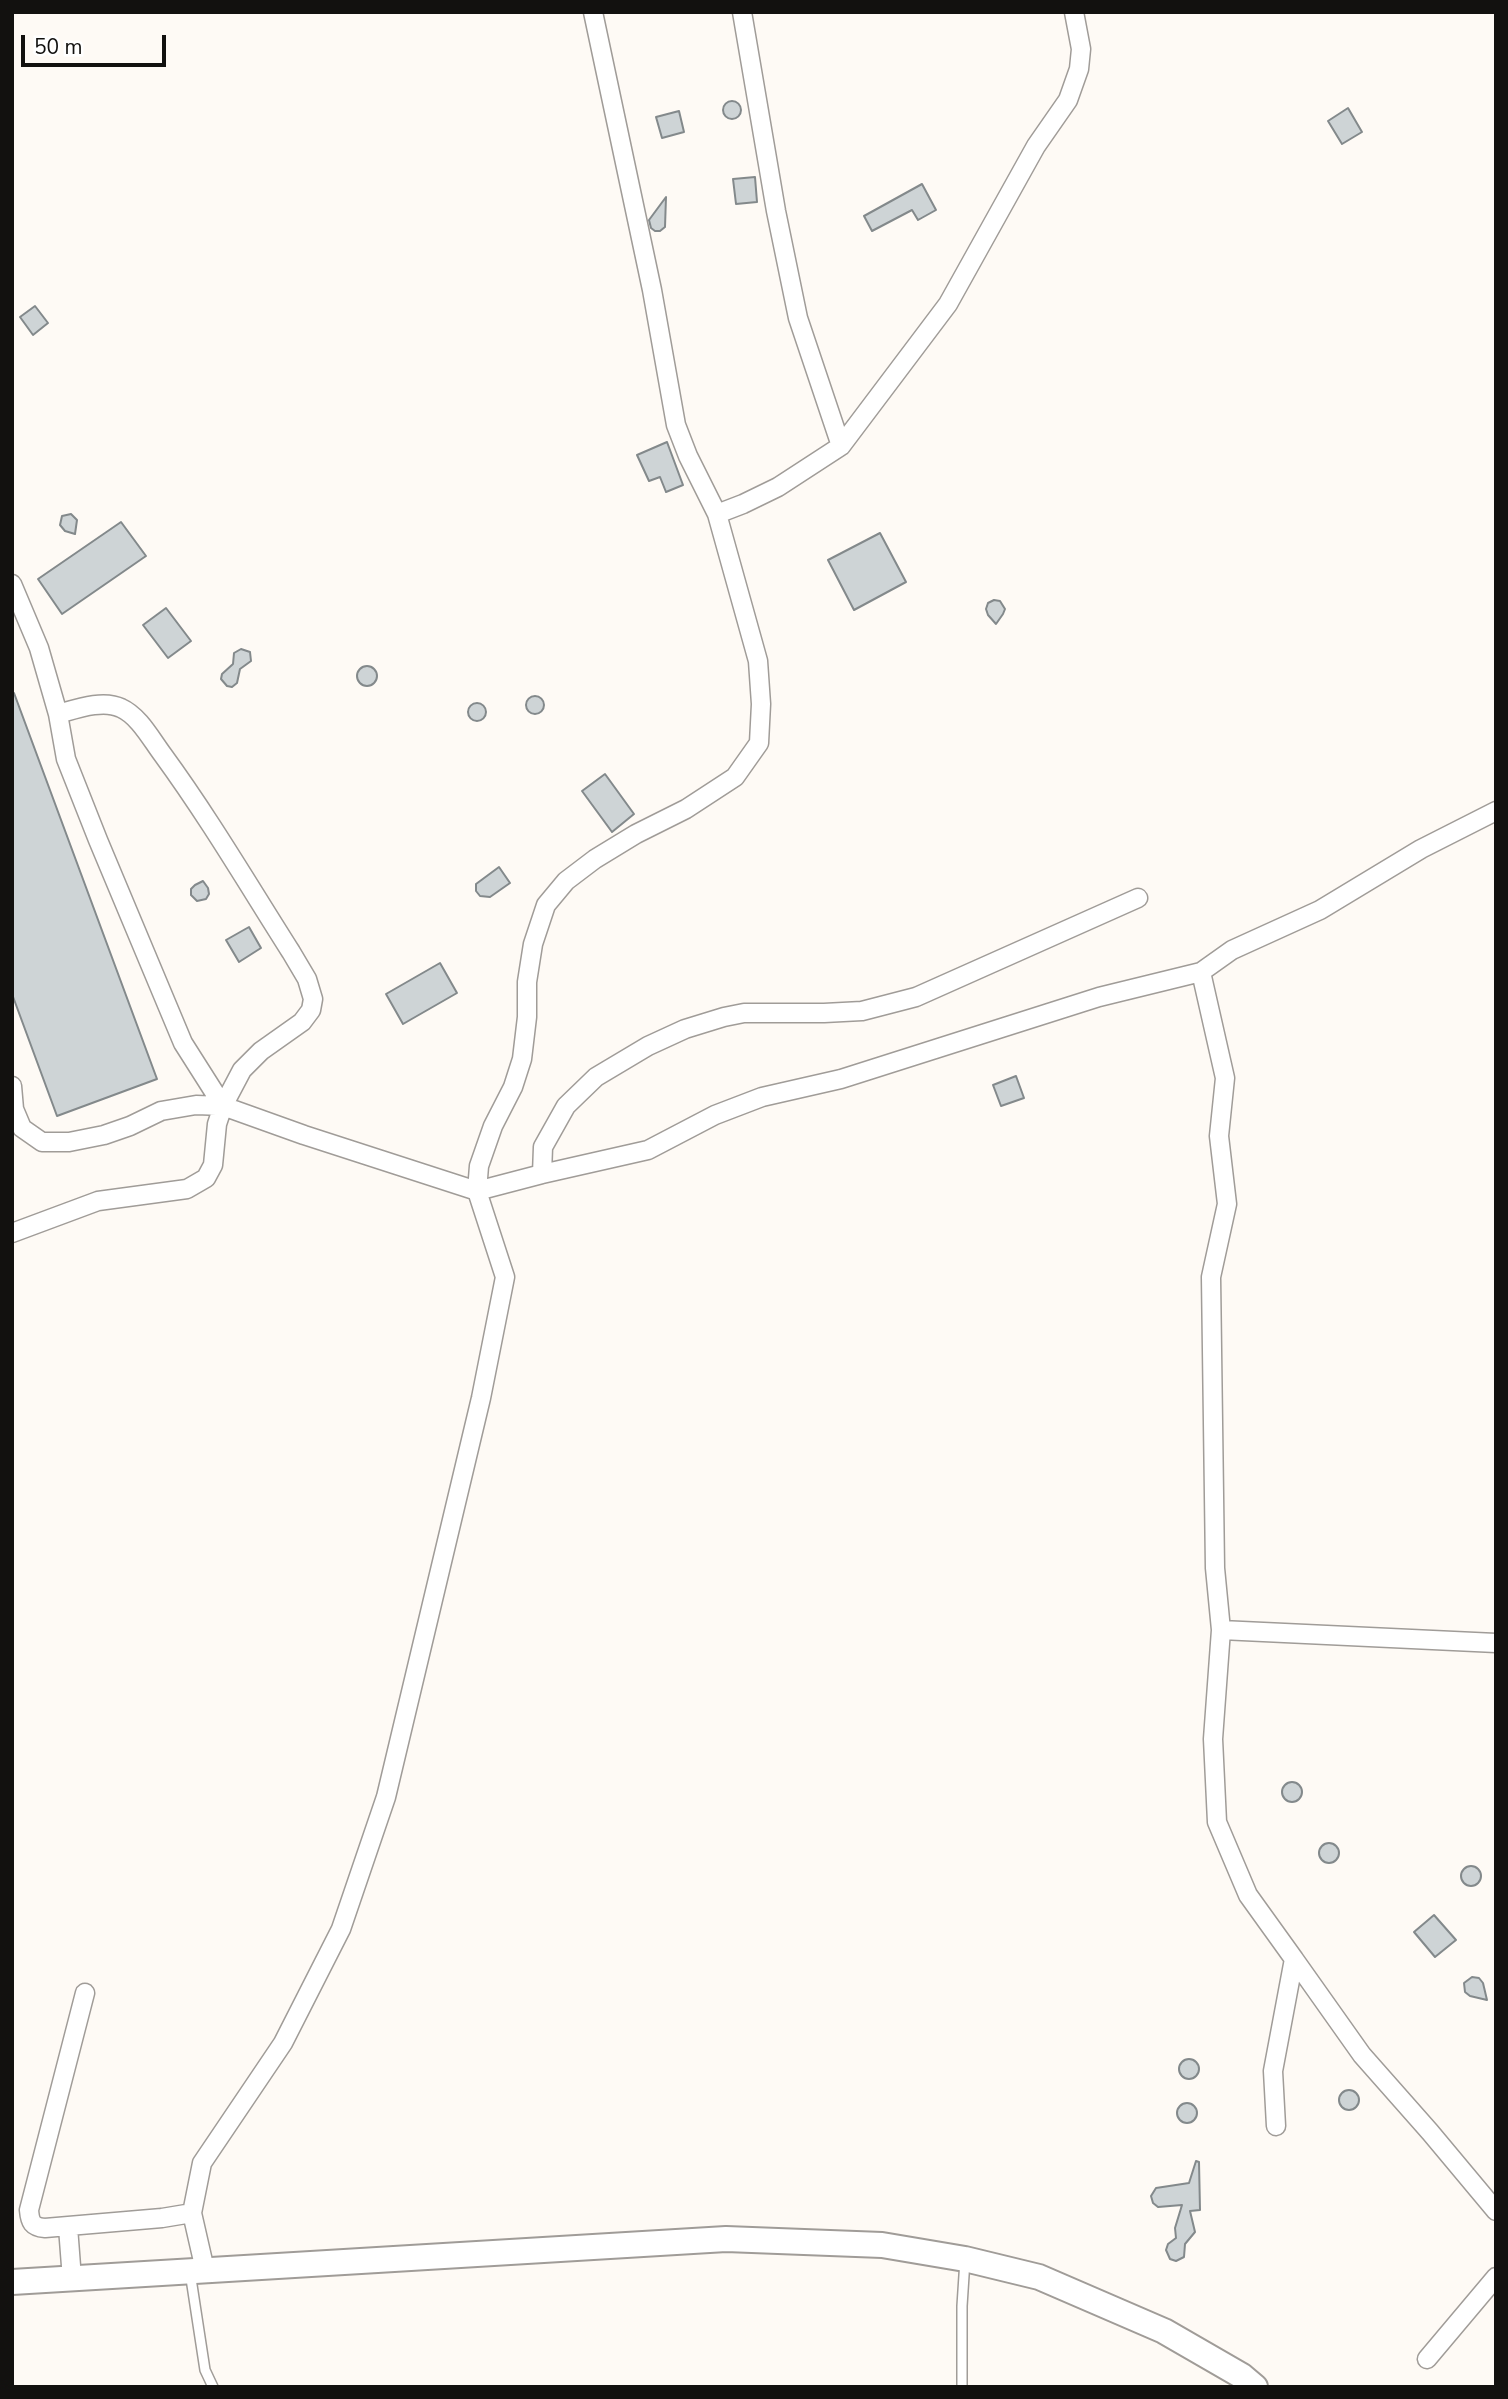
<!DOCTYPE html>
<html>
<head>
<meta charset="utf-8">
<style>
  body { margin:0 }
  #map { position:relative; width:1508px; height:2399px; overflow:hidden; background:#fefaf5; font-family:"Nunito Sans",sans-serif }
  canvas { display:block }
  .frame { position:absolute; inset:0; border:14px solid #12110f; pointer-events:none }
  .scale { position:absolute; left:21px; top:35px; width:145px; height:32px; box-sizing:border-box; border:4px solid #12110f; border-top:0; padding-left:9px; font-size:21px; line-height:24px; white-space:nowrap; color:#12110f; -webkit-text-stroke:5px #fff; paint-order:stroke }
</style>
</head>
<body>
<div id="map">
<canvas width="1508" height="2399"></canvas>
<div class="frame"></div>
<div class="scale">50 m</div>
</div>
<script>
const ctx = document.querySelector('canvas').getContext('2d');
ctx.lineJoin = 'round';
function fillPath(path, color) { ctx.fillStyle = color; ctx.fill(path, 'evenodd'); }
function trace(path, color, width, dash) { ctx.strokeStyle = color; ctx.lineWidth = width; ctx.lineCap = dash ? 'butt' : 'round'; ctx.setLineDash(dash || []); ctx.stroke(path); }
const building = new Path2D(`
  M723 110a9 9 0 1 1 18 0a9 9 0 1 1-18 0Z
  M1348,108l14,24 -20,12 -14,-23z
  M679,111l5,21 -22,6 -6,-21z
  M755,177l2,25 -21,2 -3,-25z
  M922,184l14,26 -18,10 -6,-10 -40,21 -8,-15z
  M666,197l-1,30 -5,4h-5l-4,-3 -2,-8z
  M35,306l13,17 -15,12 -13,-18z
  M667,442l16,43 -17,7 -6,-15 -11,4 -12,-26z
  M71,514l6,6 -2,14 -10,-3 -5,-6 2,-9z
  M121,522l25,34 -84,58 -24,-35z
  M880,533l26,49 -52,28 -26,-50z
  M994,600l6,1 5,8 -2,5 -7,10 -8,-9 -2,-6 2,-6z
  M166,608l25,33 -23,17 -25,-33z
  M241,649l9,3 1,9 -11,8 -3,14 -5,4 -5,-1 -6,-7 1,-5 11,-10 1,-11z
  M357 676a10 10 0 1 1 20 0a10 10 0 1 1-20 0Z
  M12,693h2l143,386 -100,37 -45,-122z
  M526 705a9 9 0 1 1 18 0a9 9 0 1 1-18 0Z
  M468 712a9 9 0 1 1 18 0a9 9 0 1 1-18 0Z
  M605,774l29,40 -22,18 -30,-41z
  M499,867l11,16 -20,14 -10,-1 -4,-5v-7z
  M203,881l5,7 1,6 -3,5 -9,2 -6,-6v-6l4,-4z
  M249,927l12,21 -22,14 -13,-22z
  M440,963l17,30 -54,31 -17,-30z
  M1016,1076l8,22 -23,8 -8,-21z
  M1282 1792a10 10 0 1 1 20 0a10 10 0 1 1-20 0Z
  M1319 1853a10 10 0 1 1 20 0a10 10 0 1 1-20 0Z
  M1461 1876a10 10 0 1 1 20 0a10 10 0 1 1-20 0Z
  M1434,1915l22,25 -21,17 -21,-25z
  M1472,1977l7,1 4,5 4,17 -17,-4 -5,-4 -1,-9z
  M1179 2069a10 10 0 1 1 20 0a10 10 0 1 1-20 0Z
  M1339 2100a10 10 0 1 1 20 0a10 10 0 1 1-20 0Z
  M1177 2113a10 10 0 1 1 20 0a10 10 0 1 1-20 0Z
  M1196,2161l3,1 1,48 -10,1 5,21 -10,12 -1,13 -8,4 -6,-2 -4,-9 2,-6 8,-6 -1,-10 7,-23 -24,2 -5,-4 -2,-7 5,-8 33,-5z`);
const lane = new Path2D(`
  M190,2272l15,98 8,17
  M962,2387v-81l3,-46`);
const street = new Path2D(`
  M742,12l34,199 22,107 43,128
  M717,514l26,-10 35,-17 63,-41 107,-142 88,-158 32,-46 11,-31 2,-20 -7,-37
  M12,584l27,64 19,66 8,45 32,81 85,203 40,63
  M1201,972l24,106 -6,58 8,68 -16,73 4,291 6,62 -8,109 4,83 31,73 46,64 -21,112 3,55
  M12,1086l2,23 8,19 20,14h27l35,-7 26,-9 31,-15 35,-6 27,1 81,29 173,56 65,-17 106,-24 67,-35 47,-18 79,-18 258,-82 102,-25 31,-22 88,-40 101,-61 75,-38
  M542,1174l1,-27 23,-41 30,-29 52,-31 37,-17 39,-12 20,-4h80l38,-2 54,-14 222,-99
  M12,1233l86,-32 89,-12 19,-11 7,-13 4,-41 6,-18 19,-36 19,-19 41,-29 9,-12 2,-11 -6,-20 -16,-27c-42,-66 -82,-134 -128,-197 -12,-16 -24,-39 -42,-47 -18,-9 -45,1 -63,6
  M1221,1630l275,13
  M1294,1959l68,96 68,77 66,79
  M85,1993l-56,217c1,12 3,17 16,18l117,-10 30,-5
  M68,2227l4,52
  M205,2270l-13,-57 10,-50 81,-120 58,-114 45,-132 95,-399 24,-121 -28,-86 2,-25 14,-40 20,-39 9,-28 5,-42v-35l6,-38 13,-39 20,-24 29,-22 41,-25 50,-25 49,-32 24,-34 2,-39 -3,-43 -41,-147 -29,-58 -12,-31 -24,-135 -59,-278
  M1427,2359l69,-82`);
const secondary = new Path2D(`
  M12,2282l714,-43 156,6 83,14 74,18 125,54 78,45 13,11`);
fillPath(building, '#ced4d6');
trace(building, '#83898b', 2);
trace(lane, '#a09c98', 12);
trace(street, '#a09c98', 21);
trace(secondary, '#a09c98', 28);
trace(lane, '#fff', 9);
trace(street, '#fff', 18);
trace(secondary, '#fff', 24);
</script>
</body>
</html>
